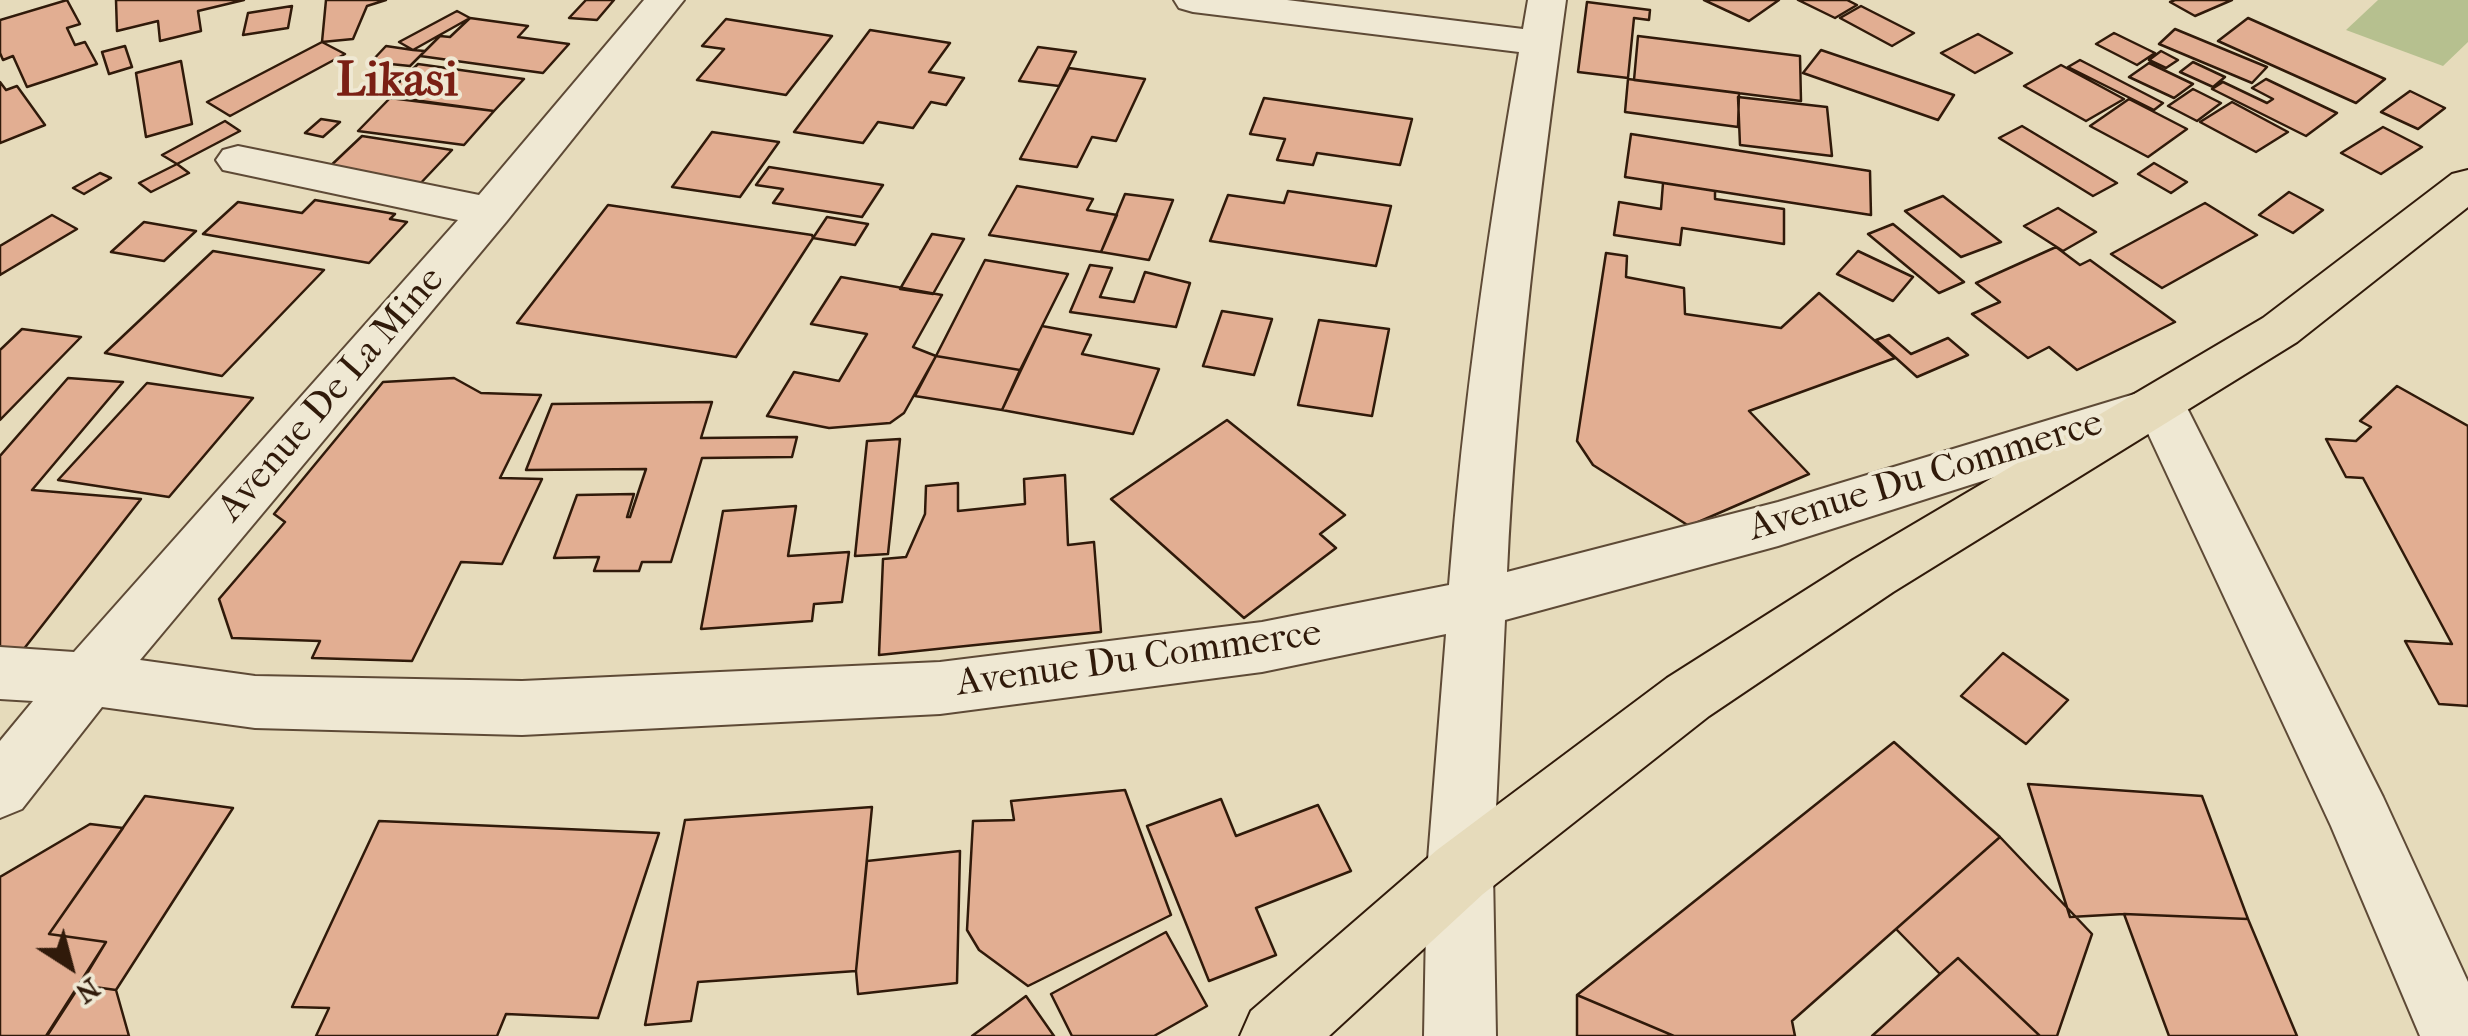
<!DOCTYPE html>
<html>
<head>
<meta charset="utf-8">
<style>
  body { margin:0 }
  #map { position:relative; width:2468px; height:1036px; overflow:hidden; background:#e6dbbb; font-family:"IM FELL French Canon",serif }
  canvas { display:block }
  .north { position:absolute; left:20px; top:916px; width:100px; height:100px; -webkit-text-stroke:8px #efe8d3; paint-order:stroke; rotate:144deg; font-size:28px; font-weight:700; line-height:40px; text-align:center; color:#301a0a }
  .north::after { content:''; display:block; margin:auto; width:35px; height:45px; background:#301a0a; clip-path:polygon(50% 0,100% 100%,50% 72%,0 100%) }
</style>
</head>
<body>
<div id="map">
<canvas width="2468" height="1036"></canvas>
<div class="north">N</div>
</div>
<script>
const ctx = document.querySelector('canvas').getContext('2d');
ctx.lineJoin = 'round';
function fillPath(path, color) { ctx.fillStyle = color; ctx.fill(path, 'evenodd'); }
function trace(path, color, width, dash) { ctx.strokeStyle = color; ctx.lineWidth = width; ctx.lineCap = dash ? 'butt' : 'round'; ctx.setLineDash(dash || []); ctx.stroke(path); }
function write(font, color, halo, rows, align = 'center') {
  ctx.font = font + ' "IM FELL French Canon",serif'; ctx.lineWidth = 8; ctx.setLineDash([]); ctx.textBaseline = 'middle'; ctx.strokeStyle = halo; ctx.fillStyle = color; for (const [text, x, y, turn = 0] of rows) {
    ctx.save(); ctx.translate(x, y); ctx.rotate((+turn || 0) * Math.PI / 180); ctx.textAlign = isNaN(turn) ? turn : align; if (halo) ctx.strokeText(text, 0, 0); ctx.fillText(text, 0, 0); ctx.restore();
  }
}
const green = new Path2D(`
  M2378,0h90v42l-25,24 -97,-36z`);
const building = new Path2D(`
  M67,0l13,24 -13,4 8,17 10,-3 12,22 -70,23 -14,-31 -10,4 -3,-7v-33z
  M116,0h128l-46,11 3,20 -41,10 -2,-20 -41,10z
  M326,0h60l-19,6 -14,33 -31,3z
  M586,0h28l-17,20 -28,-2z
  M1704,0h75l-30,21z
  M1798,0h49l10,5 -22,13z
  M2175,0h57l-37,16 -25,-14z
  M1587,2l63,8 -1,10 -15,-2 -6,60 -50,-6z
  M292,6l-4,22 -45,7 5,-22z
  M1861,6l53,27 -22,13 -52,-28z
  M457,11l13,7 -57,32 -14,-8z
  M470,18l58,8 -10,11 51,7 -26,29 -123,-17 20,-20 10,1z
  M2248,18l137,61 -29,24 -138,-62z
  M726,19l106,17 -46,59 -89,-15 27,-31 -22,-3z
  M2175,29l92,38 -15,16 -93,-39z
  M870,30l80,13 -21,29 35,6 -18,27 -15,-3 -18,26 -35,-6 -15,21 -69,-11z
  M2114,33l41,20 -18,12 -41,-21z
  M1978,34l34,19 -37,20 -34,-20z
  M1638,36l162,20 1,45 -167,-21z
  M322,42l23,12 -115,62 -23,-14z
  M125,46l7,21 -23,7 -7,-22z
  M386,46l27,4 12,1 -15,15 -39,-4z
  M1038,47l38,5 -17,34 -40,-5z
  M1821,50l133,45 -16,25 -135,-47z
  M2161,51l17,9 -12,8 -17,-8z
  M2080,60l83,43 -9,7 -86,-43z
  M181,61l11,63 -46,13 -10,-64z
  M2193,62l32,15 -12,10 -33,-15z
  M2149,63l44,21 -19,14 -45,-21z
  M418,64l106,15 -30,32 -109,-15z
  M2061,65l63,34 -38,22 -62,-35z
  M1069,68l76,11 -29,62 -24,-4 -15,30 -57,-8z
  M1628,79l111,14 -1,34 -113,-15z
  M2266,79l71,34 -31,23 -94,-47 11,-7 44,21 6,-4 -21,-11z
  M0,82l6,8 11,-4 28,39 -45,18z
  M2193,89l28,14 -24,18 -29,-15z
  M2410,91l35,17 -27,21 -37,-17z
  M1738,97l89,10 5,49 -92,-11z
  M390,98l104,13 -30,34 -106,-14z
  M1264,98l148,21 -12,46 -83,-12 -4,12 -36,-5 8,-21 -35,-5z
  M2129,99l58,30 -39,28 -58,-31z
  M2232,102l56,30 -32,20 -56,-30z
  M321,119l19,3 -17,15 -18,-4z
  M225,121l15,10 -63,33 -15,-9z
  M2022,126l95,57 -24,13 -94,-58z
  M2383,127l39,20 -41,27 -40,-21z
  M712,132l67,10 -39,55 -68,-10z
  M1631,134l239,37 1,44 -246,-38z
  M362,136l90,14 -35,37 -93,-15z
  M2154,163l33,19 -16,11 -33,-19z
  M177,164l12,9 -38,19 -12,-9z
  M769,167l114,18 -21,32 -89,-14 10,-14 -27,-4z
  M100,173l11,5 -27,16 -11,-6z
  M1663,183l52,8v8l69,10v35l-102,-16 -2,17 -66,-10 5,-33 42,7z
  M1017,186l76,13 -6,11 30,5 -16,37 -112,-17z
  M1288,191l103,15 -15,60 -166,-25 18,-46 56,8z
  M2289,192l34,18 -30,23 -34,-18z
  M1125,194l48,6 -24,60 -48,-8z
  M1943,196l58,46 -40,15 -56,-46z
  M315,200l80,14 -5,5 17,3 -38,41 -166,-29 35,-32 64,11z
  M2205,203l52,32 -95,53 -51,-34z
  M608,205l204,30 1,3 -77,119 -219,-34z
  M2058,208l38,24 -33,19 -39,-25z
  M52,215l25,14 -77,46v-29z
  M827,217l41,7 -13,21 -42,-7z
  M144,222l52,9 -32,30 -53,-9z
  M1893,224l71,58 -25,11 -71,-59z
  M932,234l32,5 -31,55 -33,-5z
  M2056,247l24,18 10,-5 85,62 -98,48 -28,-23 -21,11 -56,-44 28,-12 -24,-19z
  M213,251l111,19 -102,106 -117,-23z
  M1858,251l55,26 -20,24 -56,-27z
  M1606,253l21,3 -1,21 58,11 1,26 96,14 38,-35 76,65 -146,53 60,63 -120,52 -96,-61 -16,-24z
  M985,260l83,14 -48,96 -84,-14z
  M1090,265l22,3 -12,29 34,5 11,-30 45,11 -14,44 -106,-15z
  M841,277l101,18 -29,52 23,9 -32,57 -14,10 -61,5 -62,-12 27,-44 45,9 28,-47 -56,-10z
  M1222,311l50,8 -18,56 -51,-9z
  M1319,320l70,9 -17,87 -74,-11z
  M1042,326l49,9 -9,19 77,15 -26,65 -131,-24z
  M22,329l59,8 -81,83v-70z
  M1889,335l22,19 37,-16 20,17 -51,22 -41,-37z
  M936,356l84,14 -18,40 -87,-14z
  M68,378l55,4 -91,108 109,9 -118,151 -23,-2v-192z
  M454,378l27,15 60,2 -41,83 42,1 -40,85 -41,-2 -49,99 -100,-3 8,-17 -88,-3 -13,-39 66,-77 -11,-8 109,-132z
  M147,383l106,15 -84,99 -111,-17z
  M2397,386l71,40v280l-29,-2 -34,-63 47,3 -89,-166 -17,-1 -20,-38 30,2 15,-14 -11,-6z
  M712,402l-11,36 96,-1 -5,20 -90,1 -31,104h-29l-3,9h-45l5,-14 -45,1 23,-63 57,-1 -7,23h3l16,-48 -120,1 26,-66z
  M1227,420l118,95 -25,19 16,14 -92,70 -133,-119z
  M900,439l-12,115 -33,2 12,-115z
  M1065,475l3,70 26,-3 7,90 -222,23 4,-96 23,-2 19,-43 1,-28 32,-3v28l67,-7 -1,-25z
  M796,506l-8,50 61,-4 -7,50 -28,2 -2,17 -111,8 22,-118z
  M2003,653l65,47 -42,44 -65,-48z
  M1894,742l106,95 -208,184 3,15h-121l-97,-41z
  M2028,784l174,12 46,123 -124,-5 -54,3z
  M1125,790l46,125 -143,71 -49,-36 -12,-20 6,-109 41,-1 -3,-19z
  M145,796l88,12 -117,182 -36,-5 26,-43 -57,-8z
  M1221,799l15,37 82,-31 33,66 -95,37 20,47 -67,26 -62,-155z
  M872,807l-16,164 -158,11 -7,39 -46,4 40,-205z
  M379,821l280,12 -61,185 -92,-4 -9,22h-181l13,-28 -37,-1z
  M90,824l33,4 -74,106 57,8 -60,94h-46v-159z
  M2000,837l92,97 -35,102h-17l-82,-78 -18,16 -44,-45z
  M960,851l-3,132 -99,11 -2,-23 11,-110z
  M2124,914l124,5 49,117h-128z
  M1166,932l41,74 -53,30h-82l-21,-42z
  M1958,958l82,78h-168l68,-62z
  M80,985l36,5 13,46h-82z
  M1577,995l97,41h-97z
  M1026,996l28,40h-82z`);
const minor = new Path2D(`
  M644,0h40l-178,222 -366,438 115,16 267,5 418,-19 322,-40 187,-37c14,-179 39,-355 70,-533l-326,-40 -14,-4 -5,-8h113l236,29 5,-29h38c-26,191 -50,380 -59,572l271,-70 383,-116 18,6 204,405 85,185v54h-48l-89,-210 -185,-397 -368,117 -273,74 -12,252 3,164h-72l3,-164 19,-238 -184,38 -322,42 -418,21 -267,-7 -153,-21 -80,102 -22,9v-77l33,-40 -33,-2v-52l74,5 384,-432 -235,-50 -7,-10 7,-10 15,-4 241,49z`);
const major = new Path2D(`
  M2468,170v37l-171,135 -404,250 -184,124 -226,178 -154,142h-89l11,-25 186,-161 230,-172 186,-118 410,-242 189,-144z`);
const streetNames = [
  ["Avenue De La Mine",332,395,-49],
  ["Avenue Du Commerce",1926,477,-17],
  ["Avenue Du Commerce",1139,660,-8]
];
const farTownnames = [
  ["Likasi",397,83]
];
fillPath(green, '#b6c08f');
fillPath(building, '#e2ae92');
trace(building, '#301a0a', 2.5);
trace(minor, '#5e4a36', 4);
trace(major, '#301a0a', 4);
fillPath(minor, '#efe8d3');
fillPath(major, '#e6dbbb');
write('38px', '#301a0a', '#efe8d3', streetNames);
write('bold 48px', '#7a1f14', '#efe8d3', farTownnames);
</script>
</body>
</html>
